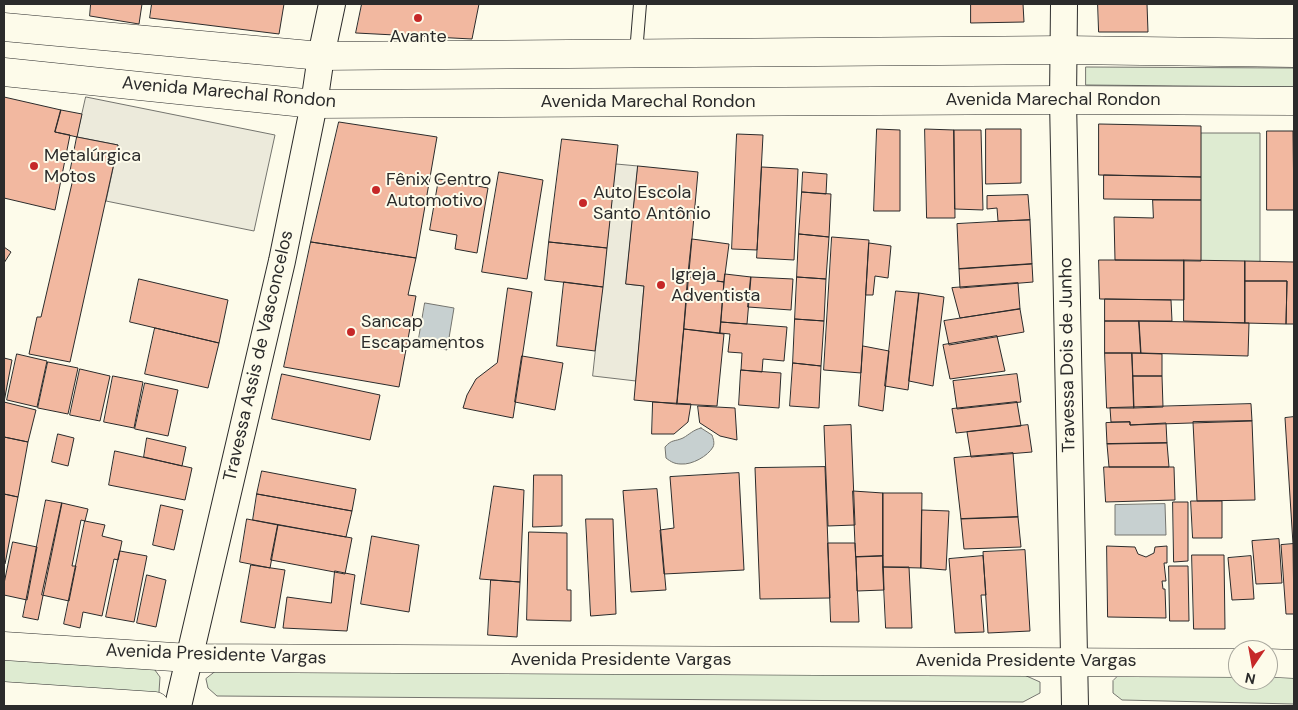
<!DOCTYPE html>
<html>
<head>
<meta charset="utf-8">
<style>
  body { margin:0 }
  #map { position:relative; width:1298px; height:710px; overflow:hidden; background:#fdfbea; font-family:"DM Sans",sans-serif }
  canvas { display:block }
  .frame { position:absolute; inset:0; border:5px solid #2b2b2b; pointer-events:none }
  .north { position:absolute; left:1228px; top:640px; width:50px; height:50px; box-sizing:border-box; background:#fdfbea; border:1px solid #a9a89e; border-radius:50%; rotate:192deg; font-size:14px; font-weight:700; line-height:20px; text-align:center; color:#2b2b2b }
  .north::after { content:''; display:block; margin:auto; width:18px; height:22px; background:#c62828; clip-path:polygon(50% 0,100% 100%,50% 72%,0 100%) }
</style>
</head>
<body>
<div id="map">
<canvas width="1298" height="710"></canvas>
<div class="frame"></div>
<div class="north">N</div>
</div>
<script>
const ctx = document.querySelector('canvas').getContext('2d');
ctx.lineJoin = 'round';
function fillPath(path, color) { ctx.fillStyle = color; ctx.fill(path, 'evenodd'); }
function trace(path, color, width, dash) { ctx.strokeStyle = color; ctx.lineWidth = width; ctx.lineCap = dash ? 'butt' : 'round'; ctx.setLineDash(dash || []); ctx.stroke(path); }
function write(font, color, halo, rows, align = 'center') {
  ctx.font = font + ' "DM Sans",sans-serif'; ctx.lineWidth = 4; ctx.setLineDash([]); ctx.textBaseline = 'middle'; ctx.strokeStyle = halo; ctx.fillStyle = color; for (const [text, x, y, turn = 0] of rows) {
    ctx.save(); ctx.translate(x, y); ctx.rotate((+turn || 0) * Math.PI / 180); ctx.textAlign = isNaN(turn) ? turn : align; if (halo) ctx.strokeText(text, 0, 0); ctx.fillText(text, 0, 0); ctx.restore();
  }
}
const green = new Path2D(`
  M1086,67l208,1v19l-208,-2z
  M1201,133h59v129l-59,-1z
  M4,655l148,11 8,11 -1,15 -10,9 -145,-11z
  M216,671l806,3 18,8v11l-17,9 -806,-6 -9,-8 -2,-9z
  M1122,672l116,3v5h30v-5l26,1v28l-172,-4 -9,-7v-12z`);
const parking = new Path2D(`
  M86,97l189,38 -21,96 -148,-30 12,-56 -41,-8z
  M616,164l22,2 -12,118 18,2 -8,95 -43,-5z`);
const water = new Path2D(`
  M425,303l29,5 -7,42 -29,-6z
  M701,428l11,7c1,3 3,8 1,12 -5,9 -21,18 -32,17 -6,0 -10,-2 -15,-6l-1,-11c7,-8 9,-5 18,-9 7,-4 10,-8 18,-10z
  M1165,504l1,31h-51v-30z`);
const building = new Path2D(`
  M91,4h51l-3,20 -49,-8z
  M152,4h132l-5,30 -129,-16z
  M362,4h117l-7,35 -116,-6z
  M971,4h52l1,18 -53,1z
  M1098,4h49l1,28h-49z
  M4,97l57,13 -6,22 15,3 -15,75 -51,-12z
  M61,110l21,4 -5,23 -22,-5z
  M339,122l98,15 -21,121 -105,-16z
  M1099,124l102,2v51l-102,-2z
  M877,129l23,1v81h-26z
  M925,129l29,1 1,88h-28z
  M986,129h35v54l-35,1z
  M954,130h27l2,80 -28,-1z
  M1267,131h26l1,79h-27z
  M737,134l26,1 -6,115 -25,-1z
  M77,137l41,8 -48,217 -41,-8 8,-37h4l32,-138 -4,-1z
  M562,139l56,6 -11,103 -58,-6z
  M638,166l60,6 -21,232 -43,-4 10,-114 -18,-2z
  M762,167l36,2 -4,91 -37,-2z
  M499,172l44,8 -16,99 -45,-7z
  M803,172l24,2 -1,20 -24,-2z
  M1104,175l97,2v23l-97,-1z
  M439,179l49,9 -11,65 -22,-4 2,-14 -27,-5z
  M802,192l29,2 -2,43 -30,-3z
  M1028,195l2,25 -32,1 -1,-13 -10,1v-13z
  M1153,200h48v61l-86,-1 -1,-43 39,1z
  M1030,220l2,44 -73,5 -2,-45z
  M799,234l30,3 -3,42 -29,-2z
  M832,237l37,3 -8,133 -37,-3z
  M692,239l37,5 -5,38 -36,-5z
  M311,242l105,16 -8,37 8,1 -17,91 -115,-20z
  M549,242l58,6 -4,39 -58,-7z
  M869,243l22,3 -3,32 -13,-2 -2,19h-7z
  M4,247l7,5 -7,11z
  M1099,260h85v40l-84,-1z
  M1184,260l61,1v62l-61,-2z
  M1245,261l49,1v62h-8l1,-43h-42z
  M1032,264l1,18 -73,6 -1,-19z
  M725,274l26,3 -4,47 -26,-2z
  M688,277l36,5 -4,51 -36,-4z
  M751,277l42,2 -2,31 -43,-3z
  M797,277l29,2 -2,42 -29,-2z
  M139,279l89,21 -9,43 -89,-21z
  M1245,281h42l-1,43 -41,-1z
  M564,282l39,5 -8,64 -38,-5z
  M1018,283l2,26 -60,9 -8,-30z
  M508,288l24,4 -19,126 -50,-10 4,-13 9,-16 21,-16z
  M896,291l23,2 -11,97 -23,-4z
  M919,293l25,4 -11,89 -24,-5z
  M1105,299l66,1 1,21h-67z
  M1020,309l4,23 -75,13 -5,-24z
  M795,319l29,2 -3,45 -28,-3z
  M1105,321h34l2,32h-36z
  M1139,321l110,2 -1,33 -107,-3z
  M721,322l66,5 -3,34 -21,-2 -1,13 -21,-2 1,-17 -14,-1 2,-18 -10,-1z
  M155,328l64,15 -11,45 -63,-14z
  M684,329l40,5 -7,72 -40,-2z
  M997,336l8,35 -55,8 -7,-34z
  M863,346l26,5 -6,60 -24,-5z
  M1105,353h27l2,55h-27z
  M1132,353l30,1v22h-29z
  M17,354l30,7 -10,46 -30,-7z
  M522,356l41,7 -8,47 -40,-8z
  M4,358l8,2 -8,42z
  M48,362l30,6 -10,46 -30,-6z
  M793,363l28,3 -2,42 -29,-2z
  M80,369l30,7 -10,45 -30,-6z
  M741,370l40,3 -2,35 -40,-3z
  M282,374l98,21 -10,45 -98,-21z
  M1017,374l4,28 -64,7 -4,-28z
  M113,376l30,6 -9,46 -30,-6z
  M1133,376h29l1,31 -29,1z
  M145,383l33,7 -10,46 -33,-7z
  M4,402l32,8 -8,32 -24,-5z
  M653,402l38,2 -3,18 -14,12h-22z
  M1017,402l4,24 -65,7 -4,-24z
  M1251,404l1,17 -122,4v-3h-19l-1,-14z
  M698,406l37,2 2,32 -17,-4 -20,-13z
  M1294,417v127h-1l-8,-126z
  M1252,421l3,79 -58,1 -4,-79z
  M1130,422v3l36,-2 1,20 -60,1 -1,-21z
  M851,425l4,100 -27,1 -4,-100z
  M1028,425l4,27 -61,5 -4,-25z
  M58,434l16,4 -6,28 -16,-4z
  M4,437l24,5 -10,55 -14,-3z
  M147,438l39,9 -4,19 -38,-9z
  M1167,443l2,24h-60l-2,-23z
  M115,451l77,17 -7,32 -76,-15z
  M1013,453l5,64 -57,2 -7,-61z
  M825,467l5,131 -70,1 -5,-131z
  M1104,467h70l1,33 -69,2z
  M262,471l94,18 -4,22 -95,-17z
  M739,473l5,97 -80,4 -4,-44 14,-2 -4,-51z
  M534,475h28v51l-29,1z
  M494,486l30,4 -4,92 -40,-3z
  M657,489l9,101 -35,2 -8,-101z
  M853,491l30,2v63l-27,1z
  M883,493h39l-1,75 -38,-1z
  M4,494l14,3 -13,67 -1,-1z
  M257,494l95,17 -6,26 -93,-17z
  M46,500l16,3 -24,117 -15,-3z
  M1191,501h31v37h-29z
  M1173,502h15v59l-14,1z
  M62,503l26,6 -3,12 -4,-1 -9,46h4l-7,35 -27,-6z
  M161,505l22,5 -9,40 -21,-5z
  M922,510l27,1 -3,59 -25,-2z
  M1018,517l3,30 -57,2 -3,-30z
  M247,519l31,6 -8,43 -30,-6z
  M586,519h27l3,95 -25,2z
  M85,521l20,4 -3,11 20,5 -4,19 -4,-1 -12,57 -19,-4 -3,16 -16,-4z
  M278,525l74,13 -7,36 -74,-14z
  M529,532l38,1v57h4v31l-44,-1z
  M372,536l47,9 -10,67 -48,-8z
  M1279,539l3,44 -26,1 -4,-43z
  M13,542l24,5 -10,53 -23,-5v-11z
  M828,543h27l4,79h-28z
  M1293,544l1,70h-8l-5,-69z
  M1107,546l28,1 3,7 8,3 8,-4 1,-6 12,-1v17h-3l2,18h-4l1,8h2l1,29 -58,-1z
  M1025,550l5,81 -42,2 -5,-81z
  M120,551l27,5 -13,66 -28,-5z
  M1192,555h32l1,74h-31z
  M883,556l1,34 -27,1 -1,-34z
  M983,556l3,39h-5l3,37 -29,1 -6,-74z
  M1251,556l3,43 -22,1 -4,-42z
  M251,565l34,5 -10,58 -34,-6z
  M1169,566h19l1,55h-19z
  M883,567h26l3,61h-26z
  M335,571l20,4 -8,56 -64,-3 4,-31 44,6z
  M147,575l19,5 -10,47 -19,-4z
  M491,580l29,2 -3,55 -29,-2z`);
const service = new Path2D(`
  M636,53l4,-49`);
const minor = new Path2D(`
  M1064,4l-1,96 12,606
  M178,706l104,-445 32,-157 7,-48 11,-52`);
const tertiary = new Path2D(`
  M4,27l317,29 744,-6 229,3
  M4,72l310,32 749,-4 231,1
  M4,646l185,12 1049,5
  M1268,663l26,1
  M4,696l151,10`);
const markers = [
  [418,18,5,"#c62828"],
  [34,166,5,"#c62828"],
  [376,190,5,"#c62828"],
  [583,203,5,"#c62828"],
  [661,285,5,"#c62828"],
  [351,332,5,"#c62828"]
];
const poiNames = [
  ["Avante",418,37,"center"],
  ["Metalúrgica",44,156],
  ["Motos",44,177],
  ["Fênix Centro",386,180],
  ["Automotivo",386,201],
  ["Auto Escola",593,193],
  ["Santo Antônio",593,214],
  ["Igreja",671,275],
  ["Adventista",671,296],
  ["Sancap",361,322],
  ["Escapamentos",361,343]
];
const streetNames = [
  ["Avenida Marechal Rondon",229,93,5],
  ["Avenida Marechal Rondon",1053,100],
  ["Avenida Marechal Rondon",648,102],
  ["Travessa Dois de Junho",1068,355,-91],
  ["Travessa Assis de Vasconcelos",259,356,-77],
  ["Avenida Presidente Vargas",216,655,2],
  ["Avenida Presidente Vargas",621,660],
  ["Avenida Presidente Vargas",1026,661]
];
fillPath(green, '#deebd1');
trace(green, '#74746e', 1);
fillPath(parking, '#eceadb');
trace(parking, '#74746e', 1);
fillPath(water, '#c7d0d0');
trace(water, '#74746e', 1);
fillPath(building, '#f2b8a0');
trace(building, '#2b2b2b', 1);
trace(service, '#2b2b2b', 14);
trace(minor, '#2b2b2b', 28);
trace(tertiary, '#2b2b2b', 29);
trace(service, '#fdfbea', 12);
trace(minor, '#fdfbea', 26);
trace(tertiary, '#fdfbea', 28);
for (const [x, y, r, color] of markers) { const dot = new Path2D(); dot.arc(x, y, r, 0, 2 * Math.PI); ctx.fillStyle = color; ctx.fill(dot); trace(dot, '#fdfbea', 2); }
write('18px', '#2b2b2b', '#fdfbea', poiNames, 'left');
write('18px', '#2b2b2b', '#fdfbea', streetNames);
</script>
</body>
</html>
